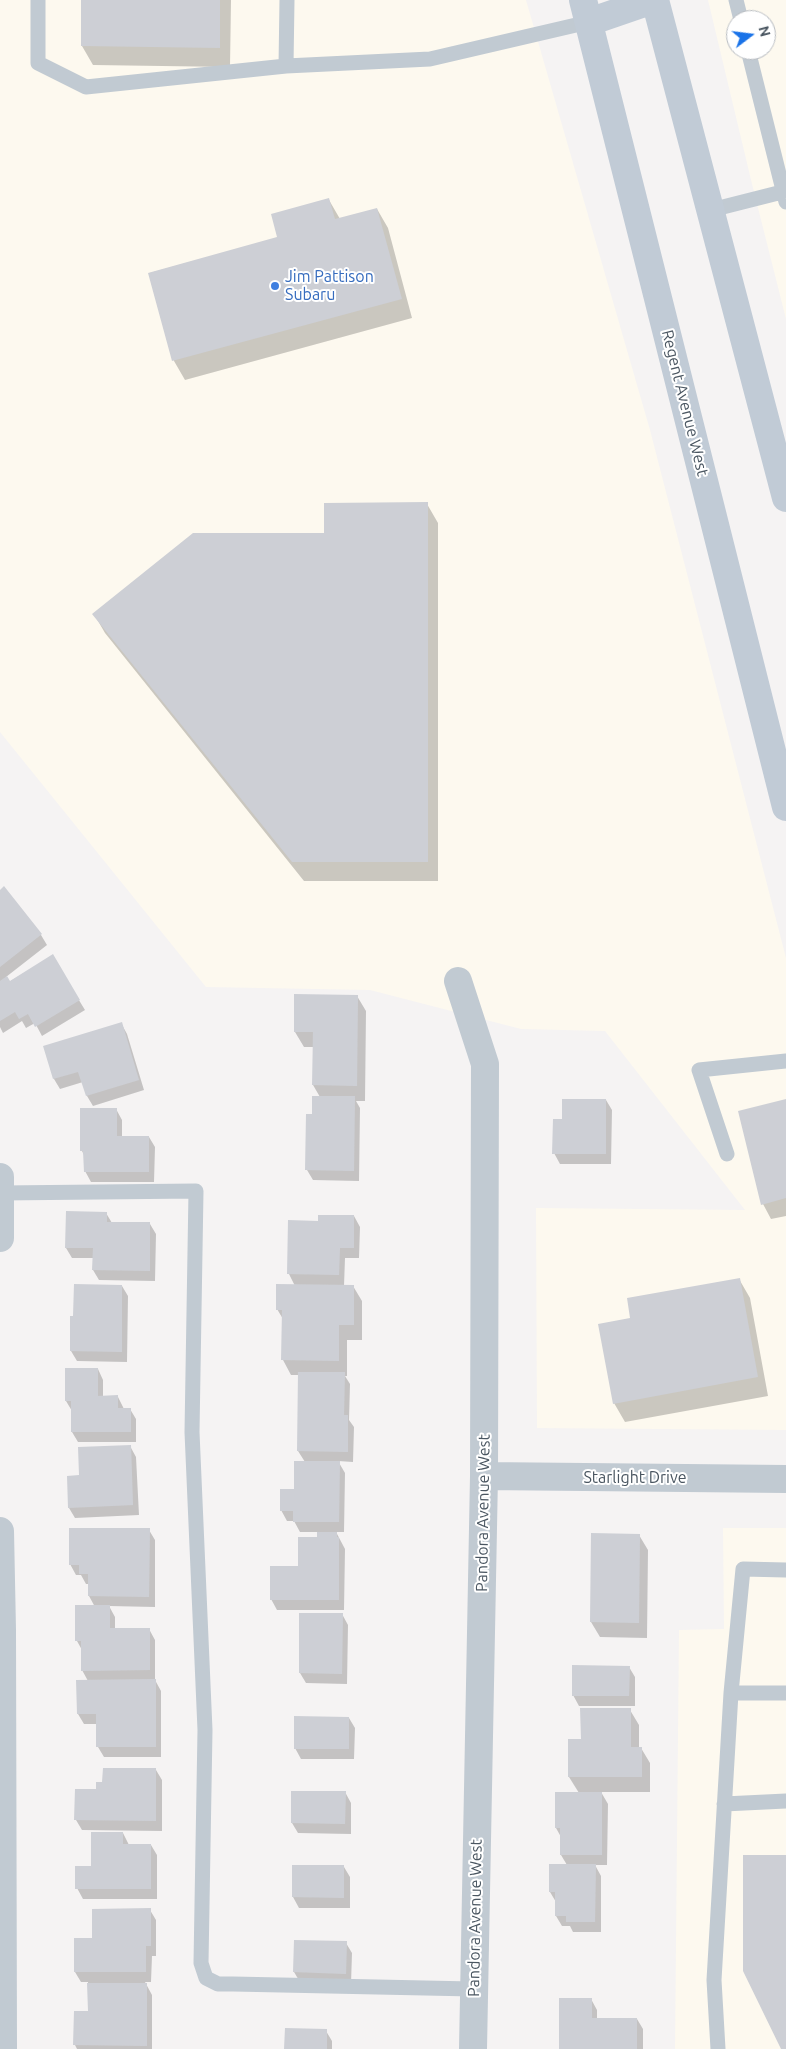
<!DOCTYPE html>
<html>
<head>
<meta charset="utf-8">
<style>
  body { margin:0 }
  #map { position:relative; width:786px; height:2049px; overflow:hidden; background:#f5f3f3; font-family:Ubuntu,sans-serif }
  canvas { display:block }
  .north { position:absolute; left:726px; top:10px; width:50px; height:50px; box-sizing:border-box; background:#fff; border:1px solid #b7bbc0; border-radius:50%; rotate:75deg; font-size:14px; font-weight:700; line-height:20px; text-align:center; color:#4a5661 }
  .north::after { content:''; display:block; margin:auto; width:18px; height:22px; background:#1a73e8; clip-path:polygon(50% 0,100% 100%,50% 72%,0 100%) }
</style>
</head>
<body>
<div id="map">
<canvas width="786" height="2049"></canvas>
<div class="north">N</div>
</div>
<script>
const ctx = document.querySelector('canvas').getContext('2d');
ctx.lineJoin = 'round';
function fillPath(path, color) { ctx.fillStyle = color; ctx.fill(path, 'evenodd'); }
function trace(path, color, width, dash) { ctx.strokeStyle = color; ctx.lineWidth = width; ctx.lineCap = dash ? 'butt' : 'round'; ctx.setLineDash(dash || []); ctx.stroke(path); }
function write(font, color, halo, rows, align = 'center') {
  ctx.font = font + ' Ubuntu,sans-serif'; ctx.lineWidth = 4; ctx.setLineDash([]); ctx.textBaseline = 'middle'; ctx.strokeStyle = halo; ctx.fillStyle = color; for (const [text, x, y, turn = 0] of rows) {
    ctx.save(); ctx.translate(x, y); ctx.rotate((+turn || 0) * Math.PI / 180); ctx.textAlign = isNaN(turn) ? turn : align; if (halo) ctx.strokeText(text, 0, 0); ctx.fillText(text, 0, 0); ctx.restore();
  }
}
const commercial = new Path2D(`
  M0,0h526l124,430 136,528v472l-249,-2 -1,-220 209,2 -140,-179 -84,-2 -151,-39 -164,-3 -206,-255z
  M708,0h78v319l-34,-135zM736,20h30v30h-30z
  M723,1528h63v521h-111l4,-419 45,-1z`);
const shadow = new Path2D(`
  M82,0h149l-1,67 -137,-2 -11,-19z
  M329,200l11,19 37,-10 11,19 24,90 -227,62 -11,-19 -24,-88 128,-35z
  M427,504l11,19v358h-134l-199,-248 -11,-19 231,-80z
  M0,891l41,44 6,10 -41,32 3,5 43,-26 33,54 -43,26 -7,-13 -9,5 -4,-7 -19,12 -3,-6z
  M357,996l9,15 -1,90h-9l4,7 -1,73 -46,-1 -6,-10 7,-55 6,-18 -7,-12 1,-38h-10l-9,-15z
  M121,1023l6,11 17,56 -51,16 -6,-10 -4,-14 -23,7 -6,-10 -9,-32z
  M606,1100l6,10 -1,54h-51l-6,-11 9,-32z
  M786,1100v116l-15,3 -8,-15z
  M116,1109l6,11v17h27l6,10 -1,35h-63l-6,-11v-14l-3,-6z
  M67,1212l39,1 6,10 38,1 6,10 -1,47 -56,-1 -6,-10 1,-12h-22l-6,-10z
  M354,1216l6,11 -1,31h-14l-1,28h9l9,15v39h-15v36h-2l5,8 -1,36 5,7 -1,35 -15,-1 7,12 -1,59h-8l9,17 -1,61h-67l-6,-11 28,-32 19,-29 1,-6h-19l-6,-11h-7l-6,-11 14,-20 10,-28 -7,-11 1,-76h-8l-8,-15v-41l-6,-10 18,-23 -6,-12 30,-52z
  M739,1279l11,19 18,98 -143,26 -11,-19z
  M122,1286l6,10 -1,66 -50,-1 -6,-10v-34z
  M66,1369h32l5,11v17h15l6,12h6l6,10v23h-58l-6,-10v-21l-6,-10z
  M130,1446l6,11 3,58 -64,3 -6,-10 11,-32z
  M149,1530l6,10v67l-46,-1 6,11v12h34l6,11v40l6,11v66h-57l-6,-10 -1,-23h-13l-6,-10 10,-33 -6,-11v-20l-5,-9 18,-34 -6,-11v-12h-3l-5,-9h-5l-6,-11z
  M639,1535l9,15 -1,88 -47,-1 -9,-15z
  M342,1614l6,11 -1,59 -41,-1 -6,-10z
  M629,1667l6,10v29h-56l-6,-11z
  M630,1710l9,15v23h2l9,15v29h-49l7,12 -1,61h-12l6,11v56h-28l-3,-6h-8l-6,-10v-14l-6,-10 17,-27 -6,-10v-18l-5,-9 23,-35 -10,-16 13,-37z
  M349,1718l6,10 -1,31h-53l-6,-11z
  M156,1770l6,10v51l-80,-1 -6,-10 21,-30z
  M345,1792l6,11v31l-53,-1 -6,-10z
  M123,1833l6,12h22l6,10v44h-74l-6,-11 15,-21z
  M293,1866l51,1 6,10v31h-51l-6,-11z
  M150,1910l6,10v36h-4l-1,26h-6l7,13v54h-75l-2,-4 14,-33 -1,-30h-7l-6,-10 18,-33z
  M346,1943l6,10 -1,31 -51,-2 -6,-10z
  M591,1999l6,11v9h40l6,10v20h-83z
  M326,2031l6,10v8h-47z`);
const building = new Path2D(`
  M81,0h139v48l-139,-2z
  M329,198l6,21 42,-11 25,91 -230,62 -24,-88 129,-36 -6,-23z
  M428,502v360h-136l-200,-248 101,-81h131v-30z
  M4,886l38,48 -42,33v-77z
  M53,954l27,46 -45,27 -7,-13 -9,5 -4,-7 -15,9v-40l7,-5 3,5z
  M294,994l64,1 -1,91 -45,-1 1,-53h-19z
  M122,1022l17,58 -53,16 -8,-24 -25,7 -10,-33z
  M312,1096h43l-1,75 -49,-1 1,-56h6z
  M562,1099h44v55h-54l1,-35h9z
  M786,1099v99l-25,7 -23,-94z
  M80,1108h37v28h32v36h-65l-1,-21h-3z
  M66,1211l41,1v10h43v49l-58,-1 1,-22h-28z
  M318,1215h36v33h-14l-1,27 -52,-1 1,-54 30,1z
  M740,1278l18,99 -145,27 -15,-80 32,-6 -3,-20z
  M74,1284l48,1v67l-52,-1v-35h3z
  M276,1284l78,1v40h-15v36l-58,-1 1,-50h-6z
  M65,1368h33v28l20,-1v13h13v24h-60v-31h-6z
  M298,1372h47l-1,43h4v37l-51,-1z
  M131,1445l2,60 -65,3 -1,-32 12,-1 -1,-28z
  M294,1461h46l-1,61h-46v-11h-13v-22h14z
  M69,1528h81l-1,69 -61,-1v-22h-9v-9h-10z
  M317,1532h20v5h2v63h-69v-34h28v-29h19z
  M591,1533l49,1 -1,89 -49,-1z
  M75,1605h35v23h40v42l-69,1v-30h-6z
  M299,1613h44l-1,61 -43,-1z
  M572,1665l58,1 -1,30h-57z
  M156,1679v68h-60v-33h-19l-1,-34z
  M580,1708h51v39h11v30h-74v-38h13z
  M294,1716l55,1v32h-55z
  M103,1768h53v53l-82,-1 1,-31h21v-7h6z
  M291,1791h55l-1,33 -54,-1z
  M555,1792h47v63h-42v-27h-5z
  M91,1832h32v12h28v45h-76v-23h16z
  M743,1855h43v194h-5l-38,-78z
  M549,1864h47l-1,58h-29v-6h-11v-24h-6z
  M292,1865h52v33l-52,-1z
  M151,1908v38h-5v26h-72v-34h18v-29z
  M294,1940l53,1 -1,33 -53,-2z
  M87,1983h60v63l-74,-1 1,-34h14z
  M559,1998h33v20h45v31h-78z
  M285,2028l42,1v20h-43z`);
const service = new Path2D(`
  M38,0v63l48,24 200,-21
  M287,0l-1,66 144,-7 159,-37
  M736,0l5,20
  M748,50l38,152
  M711,210l75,-19
  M727,1154l-28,-84 87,-9
  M1,1193l195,-2 -4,241 13,298 -4,233 5,15 12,6h15l240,5
  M731,1693h55
  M724,1804l62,-3
  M718,2049l-4,-69 17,-287 12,-124 43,1`);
const minor = new Path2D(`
  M458,981l27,83 -1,412 -11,573
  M0,1177v61
  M484,1476l302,3
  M0,1531l2,99 1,419`);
const secondary = new Path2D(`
  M583,0l203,807
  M655,0l131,498
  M589,22l64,-22`);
const markers = [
  [275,286,5,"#3f7fe0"]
];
const shopNames = [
  ["Jim Pattison",285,277],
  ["Subaru",285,295]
];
const streetNames = [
  ["Regent Avenue West",685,403,76],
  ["Starlight Drive",635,1478],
  ["Pandora Avenue West",483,1513,-89],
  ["Pandora Avenue West",475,1918,-89]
];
fillPath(commercial, '#fdf9ef');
fillPath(shadow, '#0003');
fillPath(building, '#cdcfd5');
trace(service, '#c1cad2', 15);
trace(minor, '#c1cad2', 28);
trace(secondary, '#c1cbd6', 28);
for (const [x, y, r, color] of markers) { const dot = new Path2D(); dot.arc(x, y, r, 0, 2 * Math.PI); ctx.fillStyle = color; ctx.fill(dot); trace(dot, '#fff', 2); }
write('16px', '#366cbe', '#fff', shopNames, 'left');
write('16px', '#4a5661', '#fff', streetNames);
</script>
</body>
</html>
